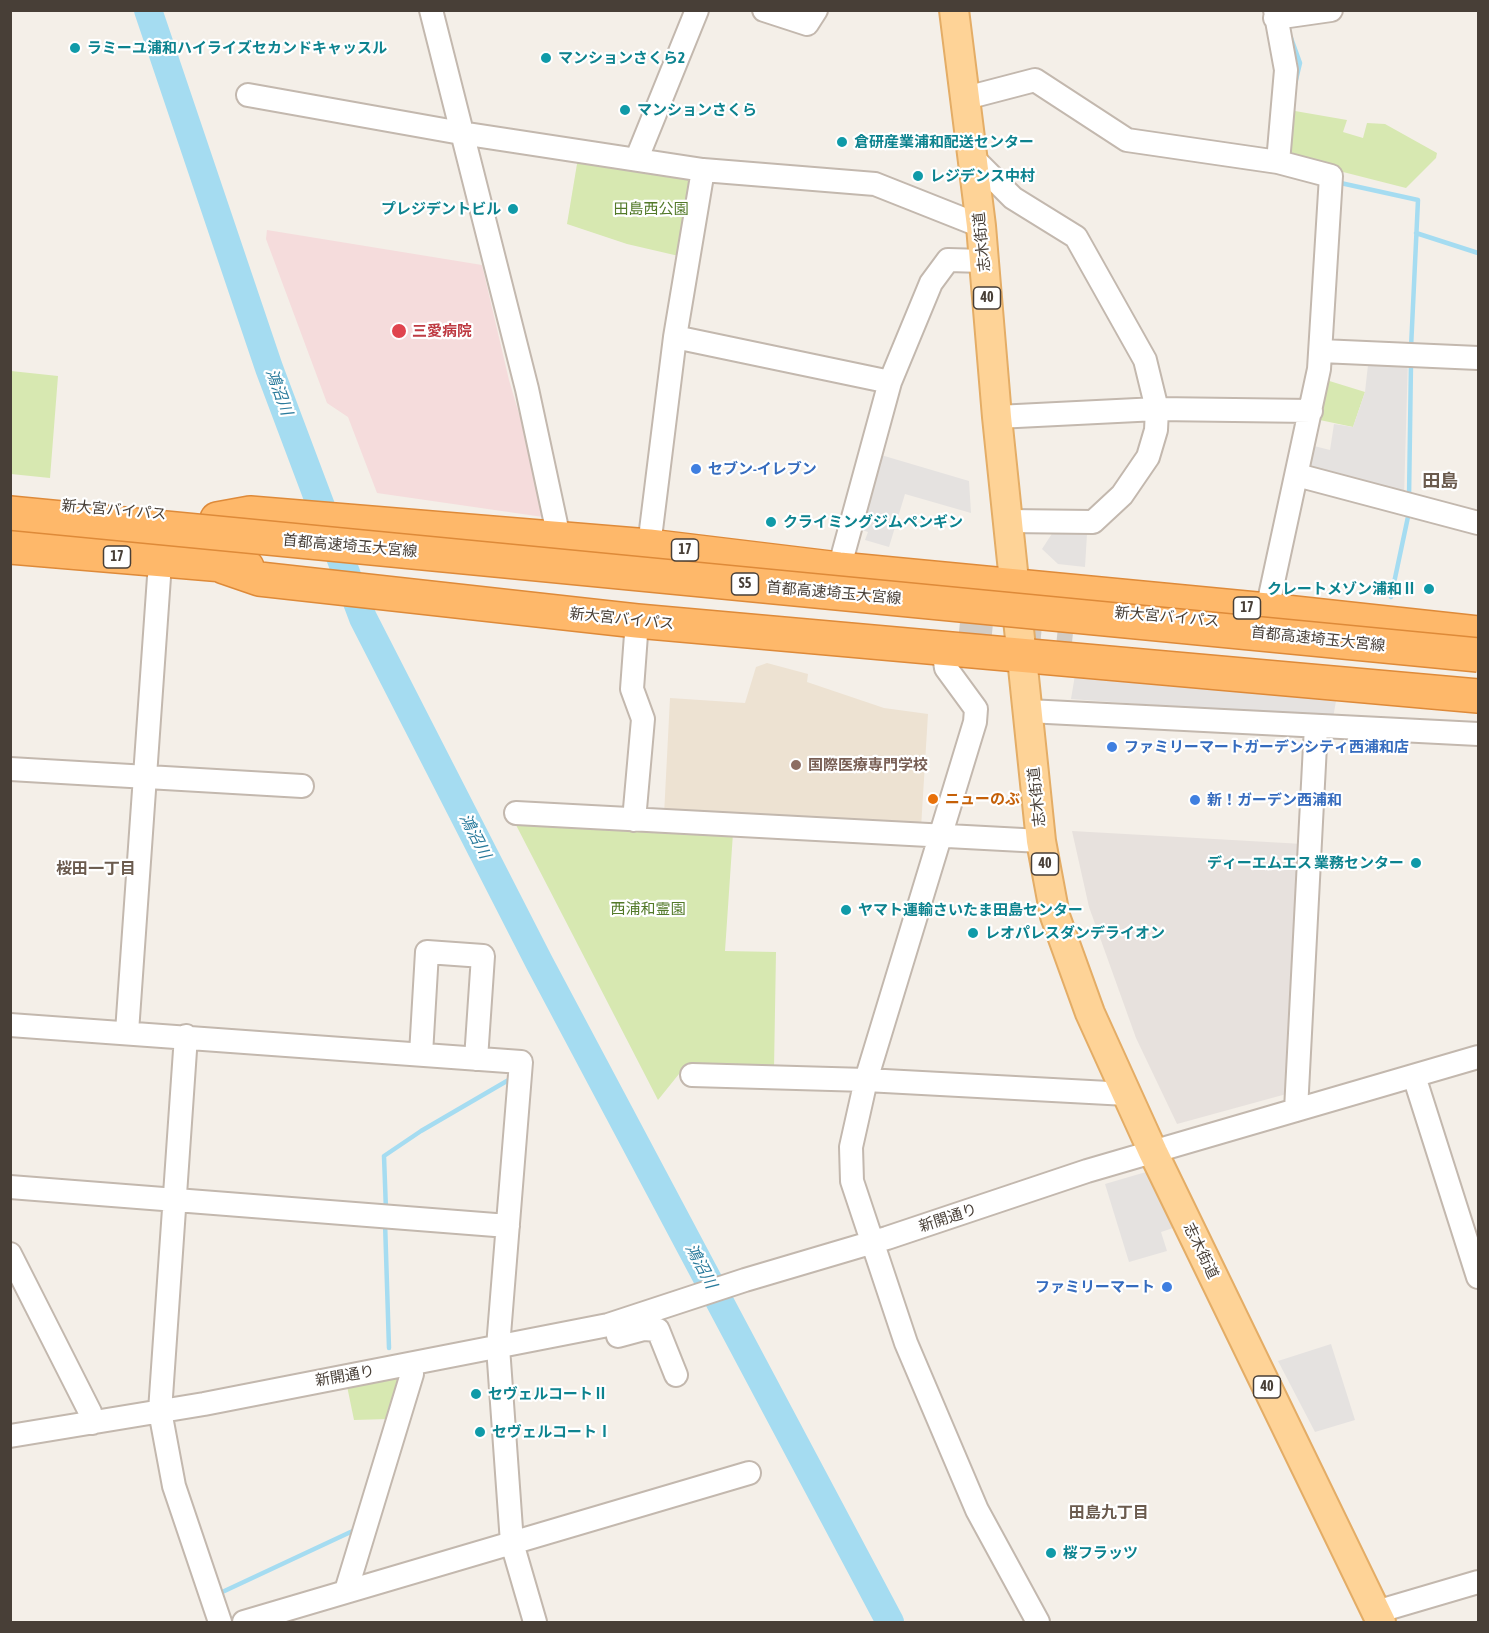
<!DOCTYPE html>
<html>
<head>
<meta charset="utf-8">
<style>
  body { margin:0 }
  #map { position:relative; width:1489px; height:1633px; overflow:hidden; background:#f4efe8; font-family:"Asap Condensed",sans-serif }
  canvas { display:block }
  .frame { position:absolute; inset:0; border:12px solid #483f37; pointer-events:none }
</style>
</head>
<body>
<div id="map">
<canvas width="1489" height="1633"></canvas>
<div class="frame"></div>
</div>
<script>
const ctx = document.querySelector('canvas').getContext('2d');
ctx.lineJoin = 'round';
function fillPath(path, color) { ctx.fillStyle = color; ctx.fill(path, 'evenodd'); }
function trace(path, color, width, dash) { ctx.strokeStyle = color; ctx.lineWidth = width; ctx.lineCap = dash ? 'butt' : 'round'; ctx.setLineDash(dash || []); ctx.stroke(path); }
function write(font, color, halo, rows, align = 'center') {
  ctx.font = font + ' "Asap Condensed","Noto Sans JP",sans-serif'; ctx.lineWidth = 4.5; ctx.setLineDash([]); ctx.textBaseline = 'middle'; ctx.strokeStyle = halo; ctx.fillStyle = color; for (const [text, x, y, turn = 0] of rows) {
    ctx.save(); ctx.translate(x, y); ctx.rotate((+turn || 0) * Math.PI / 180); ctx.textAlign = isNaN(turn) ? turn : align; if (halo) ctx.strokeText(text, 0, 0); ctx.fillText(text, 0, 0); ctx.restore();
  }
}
const industrial = new Path2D(`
  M1072,831l231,13 -13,249 -113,31 -41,-86 -47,-131z`);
const education = new Path2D(`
  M767,663l41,11 -1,8 77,26 44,6 -7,114 -257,-13 6,-117 75,5 11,-36z`);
const medical = new Path2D(`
  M267,230l215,35 27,115 41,138 -173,-25 -29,-76 -21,-14 -61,-164z`);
const green = new Path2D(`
  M1295,111l52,9 -4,12 20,6 4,-15 18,1 52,29 -1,5 -30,30 -118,-30z
  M578,158l113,16 -8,83 -56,-13 -60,-20z
  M11,371l47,5 -8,102 -39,-4z
  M1323,379l42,13 -12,35 -38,-8z
  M516,825l217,8 -8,118 51,1 -2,117h-91l-25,31z
  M400,1375l1,5 -13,39 -34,1 -7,-34z`);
const parking = new Path2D(`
  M1369,356l39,2 -4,139 -99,-28 5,-24 20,5 4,-26 19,3 12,-35z
  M881,455l88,26 2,32 -66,-19 -16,53 -24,-7 3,-8 -9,-3z
  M1055,529l32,5 -2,33 -27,-3 -16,-15z
  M1075,675l261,26 -3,17 -262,-19z
  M1146,1172l27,56 -12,4 6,19 -38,11 -24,-78z
  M1331,1344l24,76 -40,12 -37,-71z`);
const stream = new Path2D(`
  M1291,38l9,25 -5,21
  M1336,182l82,18 -7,148
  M1416,233l62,20
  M1409,498l2,-135
  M1391,597l18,-85
  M573,1050l10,-4
  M386,1211l-2,-55 37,-25 91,-53
  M385,1222l4,126
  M218,1594l139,-65`);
const river = new Path2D(`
  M148,10l121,358 94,250 176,344 351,660`);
const highwayTunnel = new Path2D(`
  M959,632l113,11`);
const minor = new Path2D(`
  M431,10l96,379 32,149
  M764,10l43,14 9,-14
  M1275,10l11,60 -8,92
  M1275,18l56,-8
  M248,95l213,38 242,37 172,14 106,42
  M966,98l69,-18 92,60 151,22 53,14 -12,193 -52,241
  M972,157l41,41 63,39 69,123 12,49 -1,21 -8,27 -26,38 -29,27 -84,-1
  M637,158l60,-148
  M703,170l-28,167 215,45
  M1321,351l157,7
  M997,417l160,-8 154,2
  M1297,475l181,48
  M649,546l26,-209
  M839,569l51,-187 41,-99 17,-23 36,1
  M943,649l3,19 30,41 -1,13 -109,358 -15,67 1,34 54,162 71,167 61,112
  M1028,711l450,23
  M10,769l292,17
  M516,813l525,28
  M634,820l9,-101 -11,-30 5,-68
  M10,1025l511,37 -23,285 14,196 23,79
  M127,1032l32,-455
  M186,1036l-26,375 14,75 46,136
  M421,1054l6,-102 56,4 -7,103
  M692,1075l174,5 261,14
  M1414,1076l64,201
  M1296,1110l20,-384
  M10,1187l498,39
  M10,1254l80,158 2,11
  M618,1336l26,-7 14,1 18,45
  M10,1436l194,-32 404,-79 137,-45 142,-42 200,-67 391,-114
  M346,1591l66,-217 -1,-9
  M1376,1612l102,-30
  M244,1622l505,-149`);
const major = new Path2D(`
  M954,10l27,216 16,191 44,424 14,75 35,97 63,139 228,470`);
const highway = new Path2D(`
  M217,519l33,-6 399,33 190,23 428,41 211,23
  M10,547l237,20
  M224,567l35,12 378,42 841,75`);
const highwayBridge = new Path2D(`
  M10,513l1468,142`);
const markers = [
  [75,48,6,"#0f9aa8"],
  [546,58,6,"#0f9aa8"],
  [625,110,6,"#0f9aa8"],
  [842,142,6,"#0f9aa8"],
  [918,176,6,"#0f9aa8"],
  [513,209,6,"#0f9aa8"],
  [399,331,8,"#e0444e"],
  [696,469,6,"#3f7fe0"],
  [771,522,6,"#0f9aa8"],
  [1429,589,6,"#0f9aa8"],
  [1112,747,6,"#3f7fe0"],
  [796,765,6,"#8d6e63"],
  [933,799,6,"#e8710a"],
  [1195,800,6,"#3f7fe0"],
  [1416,863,6,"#0f9aa8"],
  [846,910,6,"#0f9aa8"],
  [973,933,6,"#0f9aa8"],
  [1167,1287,6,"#3f7fe0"],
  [476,1394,6,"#0f9aa8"],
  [480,1432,6,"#0f9aa8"],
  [1051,1553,6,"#0f9aa8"]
];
const shields = [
  [987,298,27],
  [685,550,27],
  [117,557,27],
  [745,584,27],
  [1247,608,27],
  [1045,864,27],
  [1267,1387,27]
];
const shieldNames = [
  ["40",987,298],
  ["17",685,550],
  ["17",117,557],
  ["S5",745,584],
  ["17",1247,608],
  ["40",1045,864],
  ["40",1267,1387]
];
const cultureNames = [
  ["ラミーユ浦和ハイライズセカンドキャッスル",87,48],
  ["マンションさくら2",558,58],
  ["マンションさくら",637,110],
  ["倉研産業浦和配送センター",854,142],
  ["レジデンス中村",930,176],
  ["プレジデントビル",501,209,"right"],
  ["クライミングジムペンギン",783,522],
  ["クレートメゾン浦和Ⅱ",1417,589,"right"],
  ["ディーエムエス 業務センター",1404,863,"right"],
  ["ヤマト運輸さいたま田島センター",858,910],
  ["レオパレスダンデライオン",985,933],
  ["セヴェルコートⅡ",488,1394],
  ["セヴェルコートⅠ",492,1432],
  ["桜フラッツ",1063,1553]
];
const parkNames = [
  ["田島西公園",651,209],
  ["西浦和霊園",648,909]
];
const streetNames = [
  ["志木街道",982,242,-96],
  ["新大宮バイパス",114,510,5],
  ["首都高速埼玉大宮線",350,546,5],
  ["首都高速埼玉大宮線",834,593,5],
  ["新大宮バイパス",1167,617,5],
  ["新大宮バイパス",622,619,6],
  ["首都高速埼玉大宮線",1318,639,6],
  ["志木街道",1037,797,-96],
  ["新開通り",948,1218,-18],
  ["志木街道",1201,1251,64],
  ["新開通り",345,1376,-10]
];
const healthNames = [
  ["三愛病院",412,331]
];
const shopNames = [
  ["セブン-イレブン",708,469],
  ["ファミリーマートガーデンシティ西浦和店",1124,747],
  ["新！ガーデン西浦和",1207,800],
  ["ファミリーマート",1155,1287,"right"]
];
const educationNames = [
  ["国際医療専門学校",808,765]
];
const foodNames = [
  ["ニューのぶ",945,799]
];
const waterNames = [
  ["鴻沼川",279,392,70],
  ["鴻沼川",475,836,63],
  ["鴻沼川",701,1266,62]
];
const neighbourhoodNames = [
  ["桜田一丁目",96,869],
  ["田島九丁目",1109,1513]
];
const quarterNames = [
  ["田島",1440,481]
];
fillPath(industrial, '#e7e1dd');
fillPath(education, '#ede2d2');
fillPath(medical, '#f5dcdc');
fillPath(green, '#d7e8b1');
fillPath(parking, '#e5e2e0');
trace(stream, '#a5dcf1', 4.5);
trace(river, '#a5dcf1', 28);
trace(highwayTunnel, '#d2ccc5', 33, [33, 16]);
trace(minor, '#c3b8ae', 26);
trace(major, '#e4ad66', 32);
trace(highway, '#de8a39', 36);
trace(minor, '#fff', 22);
trace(major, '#fed397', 28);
trace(highway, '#feb86a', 33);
trace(highwayBridge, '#de8a39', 36, []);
trace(highwayBridge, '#feb86a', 33);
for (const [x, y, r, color] of markers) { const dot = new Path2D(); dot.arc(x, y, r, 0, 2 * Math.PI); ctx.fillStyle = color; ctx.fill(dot); trace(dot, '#fff', 2); }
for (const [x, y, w] of shields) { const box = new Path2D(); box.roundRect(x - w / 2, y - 11, w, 22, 4.5); ctx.fillStyle = '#fff'; ctx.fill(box); trace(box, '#483f37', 1.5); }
write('bold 14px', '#483f37', null, shieldNames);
write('bold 15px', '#0d838f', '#fff', cultureNames, 'left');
write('15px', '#537a29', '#fff', parkNames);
write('15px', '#483f37', '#fff', streetNames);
write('bold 15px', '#be3a42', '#fff', healthNames, 'left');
write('bold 15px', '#366cbe', '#fff', shopNames, 'left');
write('bold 15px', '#785e54', '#fff', educationNames, 'left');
write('bold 15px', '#c56008', '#fff', foodNames, 'left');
write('italic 16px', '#2a7b9c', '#fff', waterNames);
write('bold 16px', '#6b5b4e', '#fff', neighbourhoodNames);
write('bold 18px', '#6b5b4e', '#fff', quarterNames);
</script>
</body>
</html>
